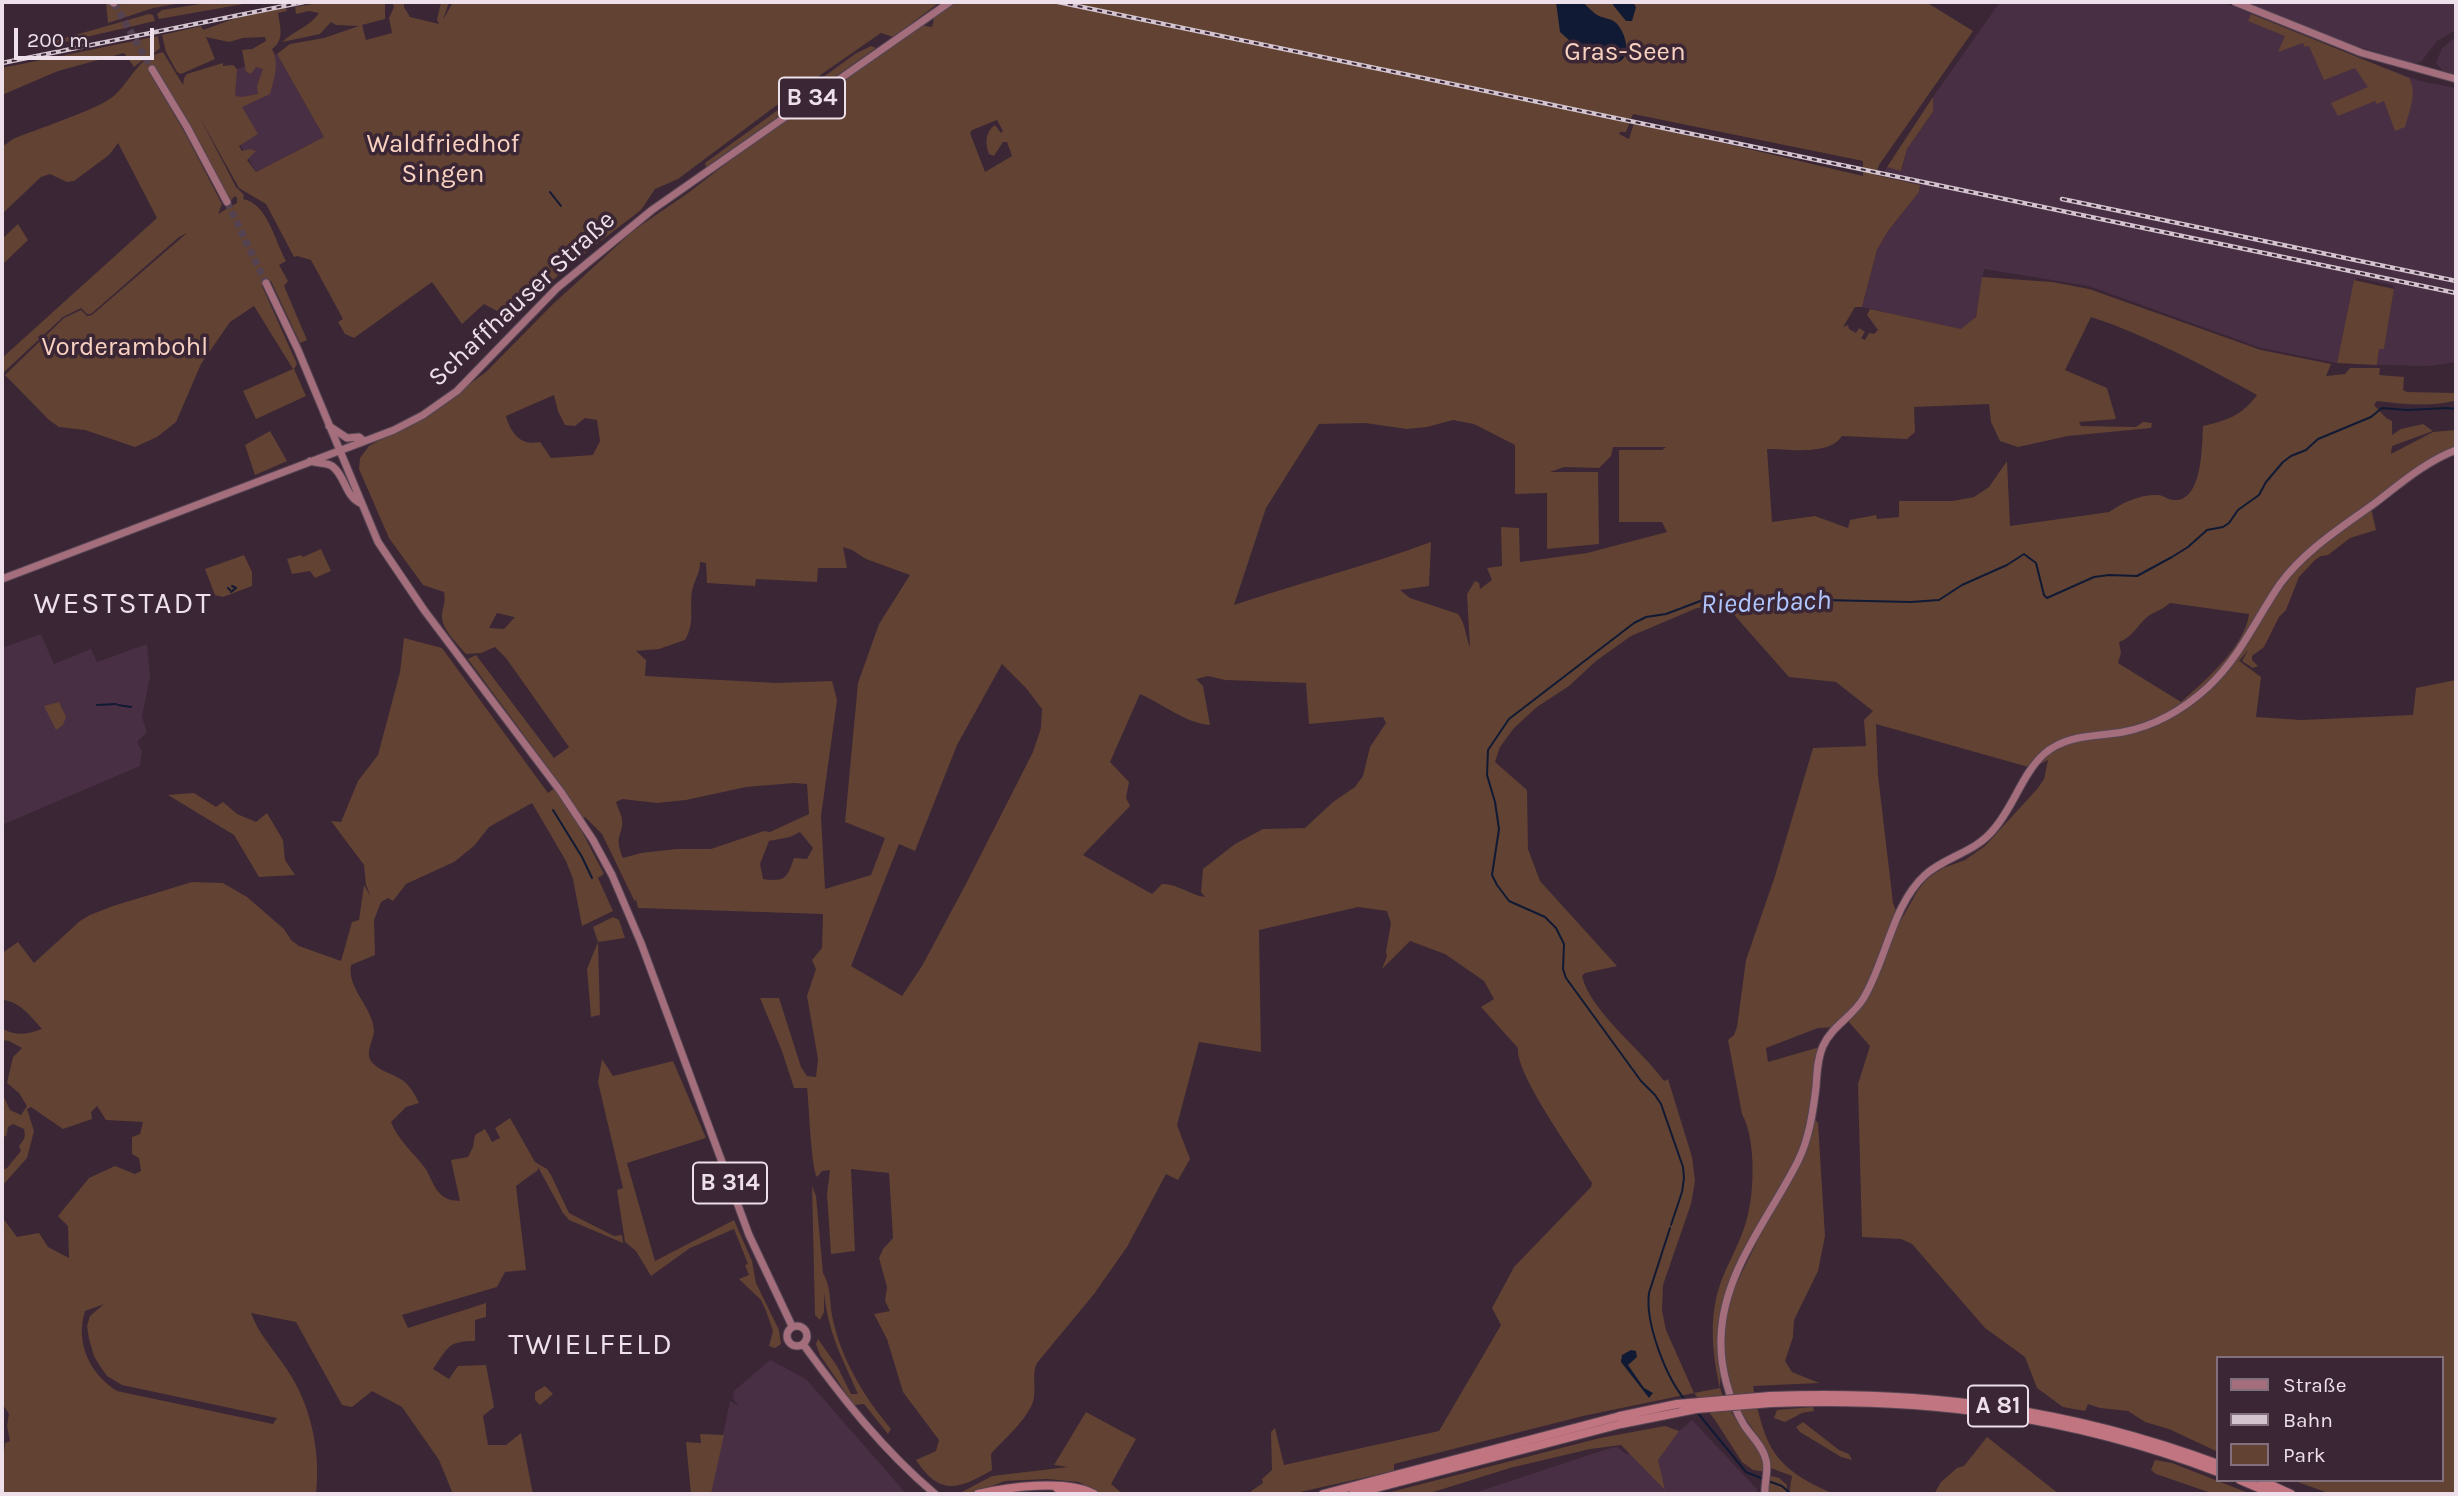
<!DOCTYPE html>
<html>
<head>
<meta charset="utf-8">
<style>
  body { margin:0 }
  #map { position:relative; width:2458px; height:1496px; overflow:hidden; background:#3a2635; font-family:Karla,sans-serif }
  canvas { display:block }
  .frame { position:absolute; inset:0; border:4px solid #eee0ea; pointer-events:none }
  .legend { position:absolute; left:2216px; top:1356px; width:228px; height:126px; box-sizing:border-box; background:#3a2635; border:2px solid #82707d; margin:0; padding:9px 12px; list-style:none; font-size:21px; color:#eee0ea }
  .legend li { display:flex; align-items:center; gap:14px; height:35px }
  .legend b { width:35px; border:2px solid #82707d }
  .scale { position:absolute; left:14px; top:28px; width:140px; height:32px; box-sizing:border-box; border:4px solid #eee0ea; border-top:0; padding-left:9px; font-size:21px; line-height:24px; white-space:nowrap; color:#eee0ea; -webkit-text-stroke:5px #3a2635; paint-order:stroke }
</style>
</head>
<body>
<div id="map">
<canvas width="2458" height="1496"></canvas>
<div class="frame"></div>
<ul class="legend">
<li><b style="height:9px;background:#a56e7c"></b>Straße</li>
<li><b style="height:9px;background:#d3c4cf"></b>Bahn</li>
<li><b style="height:19px;background:#614233"></b>Park</li>
</ul>
<div class="scale">200 m</div>
</div>
<script>
const ctx = document.querySelector('canvas').getContext('2d');
ctx.lineJoin = 'round';
function fillPath(path, color) { ctx.fillStyle = color; ctx.fill(path, 'evenodd'); }
function trace(path, color, width, dash) { ctx.strokeStyle = color; ctx.lineWidth = width; ctx.lineCap = dash ? 'butt' : 'round'; ctx.setLineDash(dash || []); ctx.stroke(path); }
function write(font, color, halo, rows, align = 'center') {
  ctx.font = font + ' Karla,sans-serif'; ctx.lineWidth = 7; ctx.setLineDash([]); ctx.textBaseline = 'middle'; ctx.strokeStyle = halo; ctx.fillStyle = color; for (const [text, x, y, turn = 0] of rows) {
    ctx.save(); ctx.translate(x, y); ctx.rotate((+turn || 0) * Math.PI / 180); ctx.textAlign = isNaN(turn) ? turn : align; if (halo) ctx.strokeText(text, 0, 0); ctx.fillText(text, 0, 0); ctx.restore();
  }
}
const built = new Path2D(`
  M2000,2h222l134,55 64,24 36,7v274l-26,4 -53,-1 2,-16h5l10,-61 -2,-3 -35,-7 -3,3 -17,82 -76,-15 -172,-62 -105,-17 -11,63 -111,-25 15,-57 11,-19 31,-39 1,-7 -39,-9 6,-9 15,3 5,-21 26,-36v-16z
  M2241,2h215v28l-19,11 -16,21 -9,1 -94,-29z
  M2456,37v37l-13,-3 -7,-8 6,-15z
  M277,54l47,83 -68,35 -33,-56 14,-47z
  M41,634l13,30 37,-15 6,13 50,-18 3,33 -8,40 5,15 -10,10 5,9 -2,15 -138,59v-177z
  M770,1360l36,19 98,112v3h-193l19,-93 9,5 -6,-7 1,-8z
  M1692,1420l64,68 3,6h-288l136,-45 10,-2 9,7 26,1z`);
const green = new Path2D(`
  M106,2l4,1 78,-1 -35,6 -45,15z
  M213,2h42l-96,17 -2,-5 5,-4z
  M323,2h62v17l-23,6 4,15 26,-7 -3,-15 5,-11 -2,-5h12v5l6,10 29,7 -2,-4 4,-18h8l-6,18 10,-18h487l-47,35 -12,-4 -104,72 -99,74 -23,10 -14,21 -74,57 -55,52 -28,-15 -22,20 -30,-42 -78,56 -9,-4 -7,-12 5,-3 -32,-59 -14,-4 -3,1 -28,-53 -27,-16 -40,-72 37,71 8,8 -1,4c24,4 32,42 43,62l-7,4 9,16 -4,5 23,54 -7,3 -29,-62 -9,5 35,78 -3,5 12,27 -50,23 -13,-28 50,-22 -39,-63 -24,16 -29,42 -25,58 -19,15 -22,10 -50,-17 -26,-3 -10,-7 -44,-45 59,-57 17,-8 6,6 5,-1 95,-82 -8,4 -88,77h-4l-6,-6 -18,9 -61,57v-16l155,-140 -39,-75 -9,12 -35,26 -7,1 -17,-8 -9,3 -39,37v-67l11,-8c23,-10 87,-30 102,-44 17,-16 23,-38 48,-43l20,33 1,-7 3,-4 36,-11v3l10,-1 4,4 -2,27 7,1 16,-3 -1,-8 6,-17 -7,-2 -5,7 -5,-2 -4,-22 10,-1 14,-8 -1,-4 -22,1 -14,4 -23,-5 9,22 -34,15 -4,-2 -11,-20 -4,-17 39,-9 2,4 33,-12 50,-10 1,3 -9,2c2,14 7,27 -6,36 8,14 2,30 -2,45l-28,13 16,27 -19,12 3,5 8,-2 6,2 -9,9 9,12 68,-35 -47,-83 13,-10 34,-6 35,-12 -23,-1 -5,-3 -11,12 -38,8c11,-11 29,-16 37,-29l-10,-2 -13,3 -1,-7zM156,68l43,72 31,61 5,-5 2,2v5l-19,11 4,-10 -37,-71 -36,-61z
  M957,2h969l47,29 -94,134 -3,10 44,10 -1,7 -31,39 -11,19 -15,57h-7l-12,20 5,-2 1,4 7,4 3,-5 6,4 -4,6 4,2 4,-7 5,1 4,-4 -11,-15 3,-6 91,20 15,-12 6,-40 70,5 37,7 172,61 70,14 -5,12 19,-2 5,-6h30l-1,7 25,2 -1,13 4,2 48,1 -1,8c-24,6 -52,3 -77,0l-3,4 12,13 6,3v14l9,-6 22,-5 10,7 -41,15 -1,8 42,-22 22,-2 1,18 -40,19 -45,41 5,22 -26,8 -22,17 -7,1 -6,4 -16,17 -13,33 -7,7 -15,30 -12,9v4l6,6 -5,2 -11,-7 6,-11 -9,11 22,16 -5,40 45,3 112,-5 3,-27 40,-8v814h-125l-39,-14h150v-122h-224v94l-49,-23 -24,-7 -17,-11 -28,-3 -12,-4 -3,7 -22,-4 -26,-19 -12,-31 -40,-29 -73,-84 -11,-5 -39,-2 -4,-153 12,-38 -22,-25 -12,6 -18,1 -52,20 2,14 55,-16 -11,70 6,7 7,113 -7,35 -24,49 -1,17 -8,24 7,11 27,11 -66,3c12,63 21,82 81,108h-45l3,-18 -24,-9 -1,5 -14,-2 -11,-8 -27,-42 -21,-27 -111,23 -189,48v7l-103,23h-44l16,-11 -1,-4 10,-9 -1,-38 4,-4 9,37 155,-34 62,-106 -9,-17 22,-41 77,-80 1,-4c-17,-27 -77,-109 -74,-135l-37,-41 13,-8 -10,-18 -39,-27 -35,-13 -28,28 5,-13 -1,-4 5,-29 -4,-12 -29,-4 -99,23 2,122 -62,-10 -22,83 13,34 -12,21 -12,-6 -39,73 -33,47 -57,69c-6,12 0,26 -4,39 -7,19 -29,37 -42,52l1,16c-34,20 -52,26 -76,-10l20,-9 3,-11 -36,-48 -16,-53 -13,-25 16,-3 -5,-10 2,-14 -8,-29 4,-9 10,-11 -4,-65 -38,-4 4,82 -24,3 -4,-60 3,-24 -8,1 -5,6c-6,-9 -8,-73 -10,-89h-13l-12,-37 -22,-53h19l22,69 6,9 9,1 2,-18 -11,-63 9,-27 -4,-9 10,-12 1,-34 -185,-6 -2,-9 -1,3 -33,-68 -17,-17 -8,5 27,52 -6,4 15,33 -31,15 -9,-47 -7,-18 -34,-58 -43,24 -15,19 -20,16 -48,22 -13,17 -5,-3 -7,4 -7,18 1,35 -24,10c-4,24 21,41 23,65 0,10 -9,21 -3,31 9,12 27,13 36,23 5,5 9,13 12,19l-13,4 -15,15c7,18 22,30 34,46 7,10 9,25 23,31 4,2 8,1 12,2l-9,-41 17,-3 5,-10 2,-12 10,-6 7,13 8,-4 -5,-10 15,-10 25,44 12,7 4,6 18,38 45,23 8,-1 1,8 -54,-23 -6,-7 -25,-46v3l-22,16 10,84 -21,2 -8,15 -95,28 6,13 78,-25v14l-11,3v21c-28,0 -27,7 -42,28l16,10 9,-13 28,-1 8,42 -11,9 5,29h18l15,-12 12,61h-80l-14,-34 -37,-53 -30,-16 -20,16 -10,-2 -46,-83 -45,-9c7,20 23,37 35,55 25,36 35,84 30,126h-314v-41h2l1,-10 5,-2 -3,-15 2,-12 -7,-11v-186l15,20 22,-4 9,14 21,11 -1,-32 -10,-10 31,-38 26,-12 20,8 6,-3 -2,-13 -7,-4v-17l8,-3 3,-12 -37,-2 -9,-14 -6,6 1,7 -29,10 -32,-22 -4,2 7,22 -7,27 -25,28v-16l5,-2 14,-17 -2,-5c5,-7 7,-8 5,-17l-11,-5 -5,3 -2,10 -4,-3v-41l8,17 11,5 6,-9 -8,-13 -12,-10 6,-26 9,-9 -13,-7 -7,-1v-12c14,9 25,6 40,1 -11,-12 -22,-28 -40,-29v-47l16,-11 16,21 46,-42 10,-6 23,-9 79,-24 31,1 24,14 37,32 7,11 8,6 42,15 11,-39 7,-2 5,-35 7,12 -5,-12 -2,-20 -33,-44 10,1 17,-41 20,-26 22,-83 4,-34 38,10 106,145 12,-9 -92,-125 8,-4 78,103 15,-11 -63,-89 -11,-11 -14,6 -15,1c-9,-11 -25,-25 -24,-39 1,-11 4,-10 2,-23l-21,-7 -34,-47 -30,-69 1,-11 9,-12 69,-39 48,-35 66,-67 82,-75 54,-37 65,-50 169,-118 10,2 2,-9 4,-4zM1633,114l230,47v15l-216,-51 -13,-2 -5,16 -10,-5 1,-2h6zM997,120l6,11 -2,2 -6,-8c-10,7 -10,18 -6,29l5,2 9,-14h4l5,14 -27,16 -15,-39 2,-3zM2091,317c58,19 113,49 166,78 -14,20 -31,26 -54,31 -1,18 0,76 -29,74 -5,0 -10,-4 -15,-5 -18,-1 -36,7 -50,17l-99,14 -3,-65 -18,26 -15,10 -21,4h-54v16l-22,2 -1,-4 -26,5 -2,8 -33,-12 -43,6 -5,-73c22,0 62,7 75,-13l65,3 8,-7 -1,-25 75,-3 2,18 9,19 18,6 50,-11 83,-8 1,-5 -9,-1 -7,5 -55,-1 -2,-4 37,-3 -9,-31 -42,-18zM554,395l4,16 7,14 10,1 10,-8 12,2 3,21 -7,14 -42,3 -11,-16c-19,4 -29,-8 -34,-26zM1453,420l21,4 41,21v49l32,-1v56l52,-5 -1,-72h-48l14,-5 35,1 12,-12 2,-9h53l-4,3h-43v72h43l5,10 -80,21 -67,9 -1,-34 -18,-1 1,39 -15,2 5,12 -12,9 -1,-6 -4,-2 -8,13 3,53c-4,-9 -5,-25 -12,-33l-48,-16 -10,-8 29,-4 2,-44c-65,24 -132,41 -197,63l32,-97 53,-84 46,-1 42,6 20,-2zM843,547l9,3 14,9 44,16 -31,49 -21,59 -13,139 40,16 -14,37 -46,14 -4,-73 16,-116 -5,-19 -55,2 -132,-7 1,-16 -10,-9 23,-2 26,-9c12,-20 2,-37 9,-56 3,-9 6,-12 6,-22l6,1 1,20 48,3 1,-7 61,3 1,-14h29zM2170,603l79,11c-3,31 -45,68 -68,88l-63,-39 3,-10 -2,-11c15,-5 19,-19 31,-27 7,-4 13,-6 20,-12zM1723,607l5,1 61,69 47,5 37,29 -9,9 2,26 -53,2 -38,128 -29,84 -9,67 -3,8 -6,5 14,74c15,27 13,88 1,117 -7,20 -19,39 -25,60 -9,31 -5,67 2,97l-26,5 -28,-63 -4,-19 1,-26 28,-81 4,-23 -3,-24 -24,-78 -4,2c-22,-31 -74,-70 -82,-105l3,-3 32,-7 -77,-85 -12,-32 -1,-59 -32,-28 5,-15 14,-19 23,-21 32,-21 27,-25 35,-25 66,-28zM497,613l17,4h1l-11,12 -15,-1zM1002,664l24,24 16,21 -1,19 -8,24 -65,128 -46,86 -20,30 -51,-30 48,-122 16,7 42,-106zM1208,676l17,4 81,3 3,41 74,-7 3,6 -16,24 -7,29 -8,11 -22,15 -28,26 -42,1 -28,15 -32,25 -2,23 4,5c-15,-2 -29,-14 -43,-13l-10,10 -69,-39 47,-49 -4,-8 3,-16 -19,-20 30,-68c23,10 45,29 70,31l-7,-39 -7,-7zM1876,724l156,44 16,-8 -4,19 -6,9 -53,58 -20,14 -22,8 -15,10 -10,12 -18,32 -7,-19 -15,-128zM794,783l13,1 2,30 -39,18 -6,-1 -53,18h-35l-35,4 -18,5c-10,-23 1,-23 -1,-39 -1,-5 -4,-11 -6,-17l6,-3 35,4 29,-3 60,-13zM800,832l13,16 -6,11 -13,-1c-7,20 -8,24 -31,21l-3,-15 9,-23 21,-4zM1757,1242l-21,42h-4l13,-32zM104,1304l-14,12 -3,10 2,13 5,17 6,10 7,10 15,9 155,33 -4,6 -156,-33c-27,-17 -42,-48 -32,-80zM1725,1353c3,13 -1,26 5,38 9,23 29,41 35,64 -12,-9 -44,-54 -45,-69 0,-10 3,-22 5,-33z
  M149,14l4,1 2,6 -103,24 2,-4z
  M2251,14l158,64c9,14 0,34 -4,49l-10,4 -11,-30 -7,3 -2,-3 -37,15 -7,-13 37,-16 -13,-19 -31,12 -15,-34 -4,1 -2,-4 -25,9 7,-16 -37,-15z
  M158,36l2,12c-7,7 -17,11 -26,19l-10,-14 -66,18 -56,24v-27z
  M871,46l5,2 -170,119 -1,-4 150,-109z
  M1933,97v15l-26,37 -6,22 -14,-4z
  M18,224l10,16 -26,25v-26z
  M2354,280l40,9 -10,60h-5l-2,16 -40,-2z
  M270,431l17,30 -32,14 -10,-30z
  M321,549l10,22 -16,7 -5,-7 -18,3 -5,-15 14,-4 2,2z
  M244,555l8,17v14l-29,11 -8,-2 -10,-26z
  M59,702l7,15 -3,8 -7,5 -12,-24z
  M194,793l22,14 7,-5 14,12 19,8 11,-9 16,27 2,20 10,15 -36,2 -25,-42 -66,-40z
  M613,917l6,3 6,18 -27,4 2,73 -9,2 -4,-48 11,-27 -5,-15z
  M602,1059l11,17 60,-15 33,77 -79,25 28,98 79,-41 18,41 4,22 23,47 2,14 -6,4 -6,-2 4,-15 -7,-20 -5,-11 -22,-21 10,-4 -4,-10 3,-1 -14,-35 -44,19 -39,28 -15,-25 -11,-9 -8,-52 6,-2 -25,-106z
  M812,1186l4,10 7,77c9,15 6,31 10,47 9,41 32,78 58,109l-3,5 -24,-30 -10,1 -34,-50 -4,-11 2,-5 19,27 14,28h7c-16,-37 -29,-58 -34,-101v19l-4,8 -5,-5z
  M545,1386l8,8 -13,11 -5,-5v-8z
  M1813,1407l1,4 -12,2 -17,9 -11,-4 3,-8z
  M1086,1412l50,27 -25,45 12,10h-21l-23,-12 -32,-3 -42,2 -34,13h-13l34,-18 76,-9 -14,-2z
  M1803,1422l36,28 10,4 3,6 -11,-3 -41,-25 -4,-5z
  M1665,1426l14,5 -21,29 7,30 -44,-45 -31,4 -80,19 -83,26h-44l217,-56z
  M700,1434l24,1 -13,59h-20l-5,-52 15,1z
  M1987,1437l72,57h-125l7,-12 16,-14 7,-2z
  M2155,1460l17,3 79,31h-37l-58,-20 -5,-4z
  M1771,1476l8,2 8,7 -1,9h-18l-1,-9z`);
const water = new Path2D(`
  M1556,2h27c5,5 10,11 16,14 5,2 12,3 16,6 12,10 20,43 -5,41 -20,-2 -36,-19 -50,-31z
  M1614,2h19l3,5 -4,14h-6l-13,-16z
  M1631,1350l5,1 1,6 -9,8 16,23 9,5 -4,5 -28,-36 1,-7z`);
const stream = new Path2D(`
  M550,192l11,14
  M228,588l2,2
  M231,592l5,-4 -4,-2
  M97,705l19,-1
  M118,705l13,2
  M553,810l29,47 10,21
  M1671,1225l11,-33 2,-14 -1,-11 -22,-63 -6,-9 -14,-14 -75,-103 -3,-9 1,-25 -8,-16 -11,-11 -36,-16 -12,-16 -5,-10 7,-46 -4,-27 -8,-27 1,-25 21,-31 125,-96 12,-6 20,-3 37,-14 34,-2 174,4 28,-2 23,-15 45,-20 17,-11 12,9 8,32 3,3 47,-21 15,-2 28,1 35,-19 16,-10 19,-17 16,-3 6,-4 9,-13 21,-15 7,-13 17,-20 8,-6 15,-6 12,-11 53,-22 11,-9 25,2 40,-2 9,1
  M1670,1228l-21,65c-4,30 17,85 37,108
  M1697,1412l49,60 17,7
  M1768,1481l14,5 9,8`);
const majorTunnel = new Path2D(`
  M114,3l38,66
  M227,202l39,81`);
const major = new Path2D(`
  M112,2l2,1
  M2235,2l127,51 94,26
  M152,69l35,58 40,75
  M266,283l32,67 80,192 46,68 137,182 32,48 19,35 29,68 108,292 43,91
  M329,426l18,12 12,-1 5,4
  M310,461c8,3 15,1 22,5 13,9 13,30 28,37
  M2,579l392,-149 29,-15 34,-24 100,-103 95,-78 298,-208
  M787 1336a10 10 0 1 1 20 0a10 10 0 1 1-20 0Z
  M803,1344c40,55 80,106 132,150
  M1765,1494c-1,-11 4,-23 1,-34 -3,-14 -15,-24 -22,-35 -15,-25 -24,-57 -23,-87 2,-67 48,-119 77,-177 11,-22 15,-49 18,-74 1,-13 1,-28 7,-41 9,-20 29,-29 40,-47 23,-37 29,-94 62,-124 21,-19 50,-22 69,-46 20,-23 28,-55 50,-75 23,-20 51,-17 79,-22 32,-6 62,-24 85,-45 32,-30 48,-68 72,-103 25,-34 61,-56 95,-81 26,-20 50,-41 81,-53`);
const highway = new Path2D(`
  M1770,1396c157,-6 301,13 448,68
  M1771,1403c156,-6 301,13 447,69
  M2240,1480l33,14
  M2260,1480l31,14
  M1057,1488l14,6
  M978,1494c30,-7 88,-15 116,0
  M1323,1494l297,-78
  M1353,1494l268,-70`);
const rail = new Path2D(`
  M1058,2l1398,291
  M2,63l302,-61
  M2062,199l394,82`);
const highwayBridge = new Path2D(`
  M1620,1416l57,-12 93,-8
  M1621,1424l75,-15 75,-6`);
const shields = [
  [812,98,66],
  [730,1183,74],
  [1998,1406,60]
];
const shieldNames = [
  ["B 34",812,98],
  ["B 314",730,1183],
  ["A 81",1998,1406]
];
const parkNames = [
  ["Gras-Seen",1625,53],
  ["Waldfriedhof",443,145],
  ["Singen",443,175],
  ["Vorderambohl",125,348]
];
const streetNames = [
  ["Schaffhauser Straße",522,299,-43]
];
const waterNames = [
  ["Riederbach",1766,603,-2]
];
const quarterNames = [
  ["WESTSTADT",123,604],
  ["TWIELFELD",591,1345]
];
fillPath(built, '#492f43');
fillPath(green, '#614233');
fillPath(water, '#111a34');
trace(stream, '#111a34', 2);
trace(majorTunnel, '#554250', 7, [7, 3.5]);
trace(major, '#564552', 9);
trace(highway, '#564552', 10);
trace(major, '#a56e7c', 7);
trace(highway, '#c17580', 8);
trace(rail, '#d3c4cf', 4.5);
trace(rail, '#3a2635', 2, [5]);
trace(highwayBridge, '#564552', 10, []);
trace(highwayBridge, '#c17580', 8);
for (const [x, y, w] of shields) { const box = new Path2D(); box.roundRect(x - w / 2, y - 20.5, w, 41, 5); ctx.fillStyle = '#3a2635'; ctx.fill(box); trace(box, '#eee0ea', 2); }
write('bold 24px', '#eee0ea', null, shieldNames);
write('26px', '#f8d1c0', '#3a2635', parkNames);
write('26px', '#eee0ea', '#3a2635', streetNames);
write('italic 28px', '#b0c7ff', '#3a2635', waterNames);
ctx.letterSpacing = '2px';
write('30px', '#eee0ea', '#3a2635', quarterNames);
ctx.letterSpacing = '0px';
</script>
</body>
</html>
